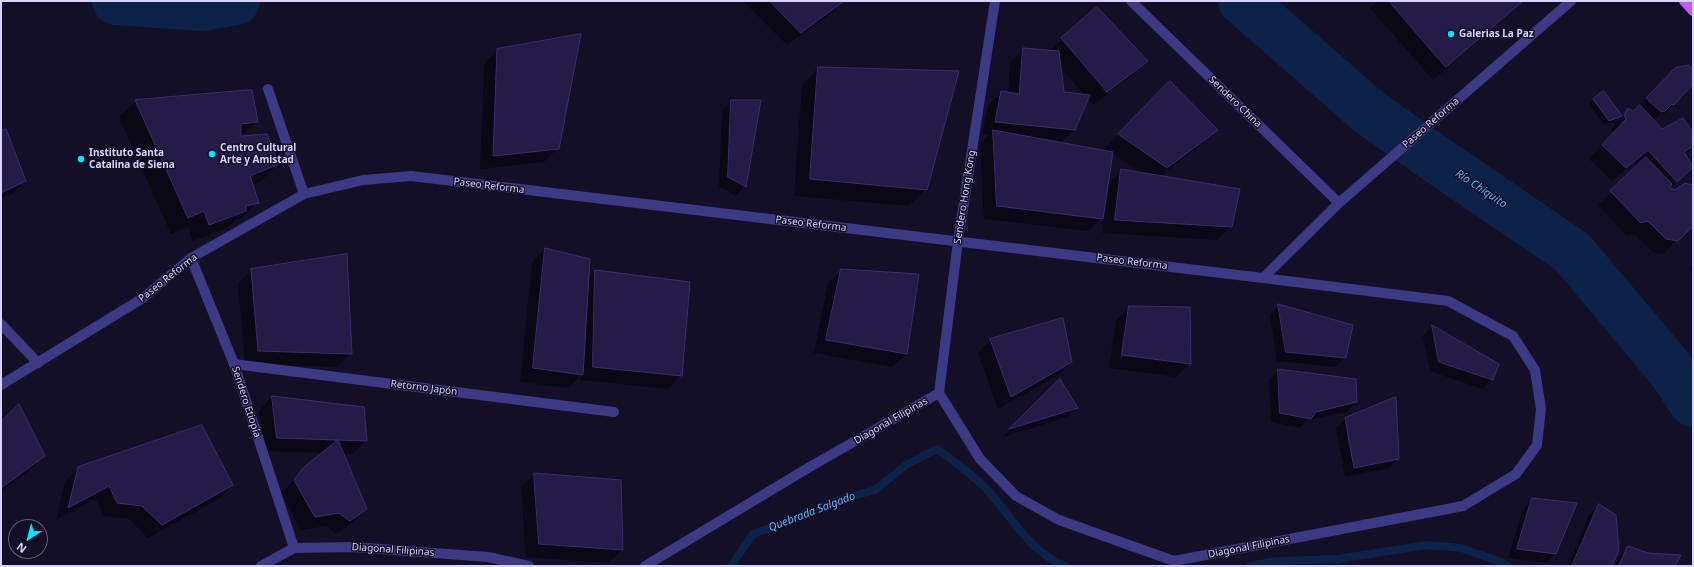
<!DOCTYPE html>
<html>
<head>
<meta charset="utf-8">
<style>
  body { margin:0 }
  #map { position:relative; width:1694px; height:567px; overflow:hidden; background:#130f26; font-family:"Noto Sans",sans-serif }
  canvas { display:block }
  .frame { position:absolute; inset:0; border:2px solid #d9d4ff; pointer-events:none }
  .north { position:absolute; left:8px; top:519px; width:40px; height:40px; box-sizing:border-box; background:#130f26; border:1px solid #625e7d; border-radius:50%; rotate:216deg; font-size:11px; font-weight:700; line-height:16px; text-align:center; color:#d9d4ff }
  .north::after { content:''; display:block; margin:auto; width:14px; height:18px; background:#00e5ff; clip-path:polygon(50% 0,100% 100%,50% 72%,0 100%) }
</style>
</head>
<body>
<div id="map">
<canvas width="1694" height="567"></canvas>
<div class="frame"></div>
<div class="north">N</div>
</div>
<script>
const ctx = document.querySelector('canvas').getContext('2d');
ctx.lineJoin = 'round';
function fillPath(path, color) { ctx.fillStyle = color; ctx.fill(path, 'evenodd'); }
function trace(path, color, width, dash) { ctx.strokeStyle = color; ctx.lineWidth = width; ctx.lineCap = dash ? 'butt' : 'round'; ctx.setLineDash(dash || []); ctx.stroke(path); }
function write(font, color, halo, rows, align = 'center') {
  ctx.font = font + ' "Noto Sans",sans-serif'; ctx.lineWidth = 3; ctx.setLineDash([]); ctx.textBaseline = 'middle'; ctx.strokeStyle = halo; ctx.fillStyle = color; for (const [text, x, y, turn = 0] of rows) {
    ctx.save(); ctx.translate(x, y); ctx.rotate((+turn || 0) * Math.PI / 180); ctx.textAlign = isNaN(turn) ? turn : align; if (halo) ctx.strokeText(text, 0, 0); ctx.fillText(text, 0, 0); ctx.restore();
  }
}
const shadow = new Path2D(`
  M743,1h100l-10,11 -46,33z
  M1377,1h147l-91,79 -63,-72z
  M1097,8l50,53 -14,13 -40,31 -6,-7 -13,32 -14,13 52,10 -7,-5 65,-65 46,47 -13,13 -44,34 72,50 -14,13 -115,-7 2,-17 -16,15 -104,-12 -4,-75 9,-9h-7l6,-30 13,-13 7,1 2,-31 14,-13 26,2zM1060,67l25,29 -22,-3zM1112,153l31,21 -22,-3 -14,14z
  M497,50l61,98 -14,14 -64,7 4,-105z
  M818,68l108,121 -17,17 -115,-10 8,-111z
  M1676,69l17,1v12l-29,32 -2,-1 -9,8 8,9 27,-3 5,-4v24l-9,8 9,11 -23,23 5,2 18,-5v39l-30,29 -10,-2 -19,-18 -7,2 -29,-31 40,-38 -4,-5 -22,19 -23,-22 24,-26 -2,-4 8,-10 -15,6 -15,-21 14,-11 18,24 8,-7 4,2z
  M136,101l121,20 -15,15 36,28 -17,17 -9,4 5,17 -16,17 -6,1 -6,7 -36,14 -5,-14 -17,7 -52,-117z
  M732,101l13,85 -9,10 -17,-10 3,-76z
  M1,132l24,49 -13,13 -11,5z
  M546,249l42,29 7,-7 86,104 -13,14 -88,-9v-4l-11,12 -49,-6 12,-120z
  M1693,264v9l-4,-4z
  M252,270l99,83 -14,14 -92,-3 -7,-81z
  M842,270l76,5 -12,79 -14,13 -78,-14 14,-70z
  M1279,305l66,53 -9,9 -59,-6 -7,-46z
  M1130,307l59,1 1,56 -14,13 -67,-9 7,-48zM1126,319h2l-6,41h-2z
  M1432,326l66,38 -6,16 -10,9 -52,-18 -7,-35z
  M991,340l80,22 -14,14 -59,33 -20,-56z
  M1278,370l78,32 -9,10 -39,8 -8,8 -29,-6 -2,-42z
  M1060,380l16,28 -9,9 -64,20z
  M272,397l94,43 -13,14 -11,-1 24,56 -14,14 -16,11 -10,-8 -25,4 -20,-36 23,-25 19,-16 -59,-2 -5,-40z
  M1346,418l52,40 -9,10 -44,9 -9,-49z
  M1,423l43,33 -13,13 -30,22z
  M79,468l153,17 -13,14 -71,39 -19,-19 -25,-3 -8,-17 -40,21 9,-39z
  M534,474l88,76 -14,13 -82,-6 -5,-70z
  M1532,499l23,54 -9,10 -38,-5 15,-50z
  M1599,505l12,61h-43l21,-51z
  M1628,547l46,19h-59l4,-9z`);
const stream = new Path2D(`
  M731,566l22,-32 41,-14 44,-20 37,-10 31,-25 31,-16c19,13 36,26 52,43 23,26 42,61 76,74
  M1250,566l26,-5 61,-2 91,-14 33,3 40,14 7,4`);
const river = new Path2D(`
  M116,1l86,6 34,-6
  M1242,1l127,111 68,48 135,92 99,118 22,33`);
const building = new Path2D(`
  M770,1h74l-43,32z
  M1389,1h134l-77,66z
  M1097,7l51,54 -41,31 -46,-54z
  M581,34l-22,115 -66,7 4,-107z
  M1023,48l36,3 5,41 26,3 -15,35 -80,-8 6,-31 18,3z
  M1689,65l4,4v15l-19,21 -2,-1 -7,7 -4,1 -15,-14 29,-30z
  M818,67l141,4 -32,119 -117,-11z
  M1170,81l48,49 -51,38 -49,-34z
  M252,90l6,32 -17,2v12l26,-2 12,30 -29,12 9,27 -13,3v5l-37,14 -5,-14 -16,7 -53,-118z
  M1604,91l18,25 -13,5 -16,-22z
  M731,100h30l-15,87 -18,-10z
  M1640,105l22,24 21,-11 10,14v14l-9,6 9,15 -16,15 -29,-32 -22,18 -24,-23 24,-26 -2,-4 4,-7 5,3z
  M6,129l20,52 -25,12v-62z
  M993,130l120,22 -10,67 -106,-13z
  M1646,157l26,27 -2,4 5,2 10,-7 8,2v41l-15,15 -12,-2 -18,-18 -7,2 -31,-32z
  M1121,169l119,20 -8,38 -117,-7z
  M545,248l45,11 -7,116 -50,-7z
  M347,254l5,100 -94,-3 -7,-82z
  M841,269l78,5 -12,80 -81,-14z
  M595,270l95,12 -8,94 -89,-9z
  M1278,304l75,21 -7,33 -60,-6z
  M1129,306l61,1 1,57 -69,-9z
  M1063,318l9,44 -61,35 -21,-58z
  M1432,325l67,39 -6,16 -54,-18z
  M1278,369l78,10 1,23 -41,10 -5,7 -31,-6z
  M1060,379l18,29 -69,21z
  M272,396l92,11 3,34 -90,-3z
  M1396,397l3,62 -45,9 -9,-50z
  M19,404l26,52 -44,32v-66z
  M202,425l31,60 -71,40 -20,-19 -25,-3 -8,-17 -41,22 10,-41z
  M338,440l29,69 -17,12 -11,-8 -24,4 -21,-37 9,-12z
  M534,473l87,7 2,70 -84,-6z
  M1532,498l45,5 -21,51 -39,-5z
  M1599,504l17,11 3,35 -7,16h-40z
  M1628,546l20,7 33,2 -6,11h-56z`);
const minor = new Path2D(`
  M1131,1l208,202
  M268,89l36,105
  M191,258l43,106 60,184
  M1,324l37,39
  M234,364l380,48
  M1,385l142,-87 48,-40 113,-64 59,-14 48,-4 852,102 76,-75 232,-202
  M939,393l41,66 36,37 43,24 115,41 289,-55 53,-32 21,-29 4,-36 -6,-39 -22,-34 -65,-35 -185,-23
  M939,393l19,-152 37,-240
  M261,566l33,-18 59,-1 135,10 41,9
  M645,566l163,-98 131,-75`);
const major = new Path2D(`
  M1684,1l9,10`);
const markers = [
  [1451,34,4,"#00e5ff"],
  [212,154,4,"#00e5ff"],
  [81,159,4,"#00e5ff"]
];
const poiNames = [
  ["Galerias La Paz",1459,34],
  ["Centro Cultural",220,148],
  ["Arte y Amistad",220,160],
  ["Instituto Santa",89,153],
  ["Catalina de Siena",89,165]
];
const streetNames = [
  ["Sendero China",1235,102,44],
  ["Paseo Reforma",1431,123,-41],
  ["Paseo Reforma",489,186,7],
  ["Sendero Hong Kong",965,197,-81],
  ["Paseo Reforma",811,224,7],
  ["Paseo Reforma",1132,262,7],
  ["Paseo Reforma",168,278,-38],
  ["Retorno Japón",424,388,7],
  ["Sendero Etiopía",246,402,72],
  ["Diagonal Filipinas",891,421,-30],
  ["Diagonal Filipinas",1249,547,-11],
  ["Diagonal Filipinas",393,550,4]
];
const waterNames = [
  ["Río Chiquito",1481,189,34],
  ["Quebrada Salgado",812,512,-21]
];
fillPath(shadow, '#0007');
trace(stream, '#0c2248', 8);
trace(river, '#0c2248', 48);
fillPath(building, '#241b47');
trace(building, '#3b2d73', 1);
trace(minor, '#3d3a85', 10);
trace(major, '#c25bff', 10);
for (const [x, y, r, color] of markers) { const dot = new Path2D(); dot.arc(x, y, r, 0, 2 * Math.PI); ctx.fillStyle = color; ctx.fill(dot); trace(dot, '#130f26', 1.5); }
write('bold 10px', '#d9d4ff', '#130f26', poiNames, 'left');
write('10px', '#d9d4ff', '#130f26', streetNames);
write('italic 11px', '#62b6ff', '#130f26', waterNames);
</script>
</body>
</html>
